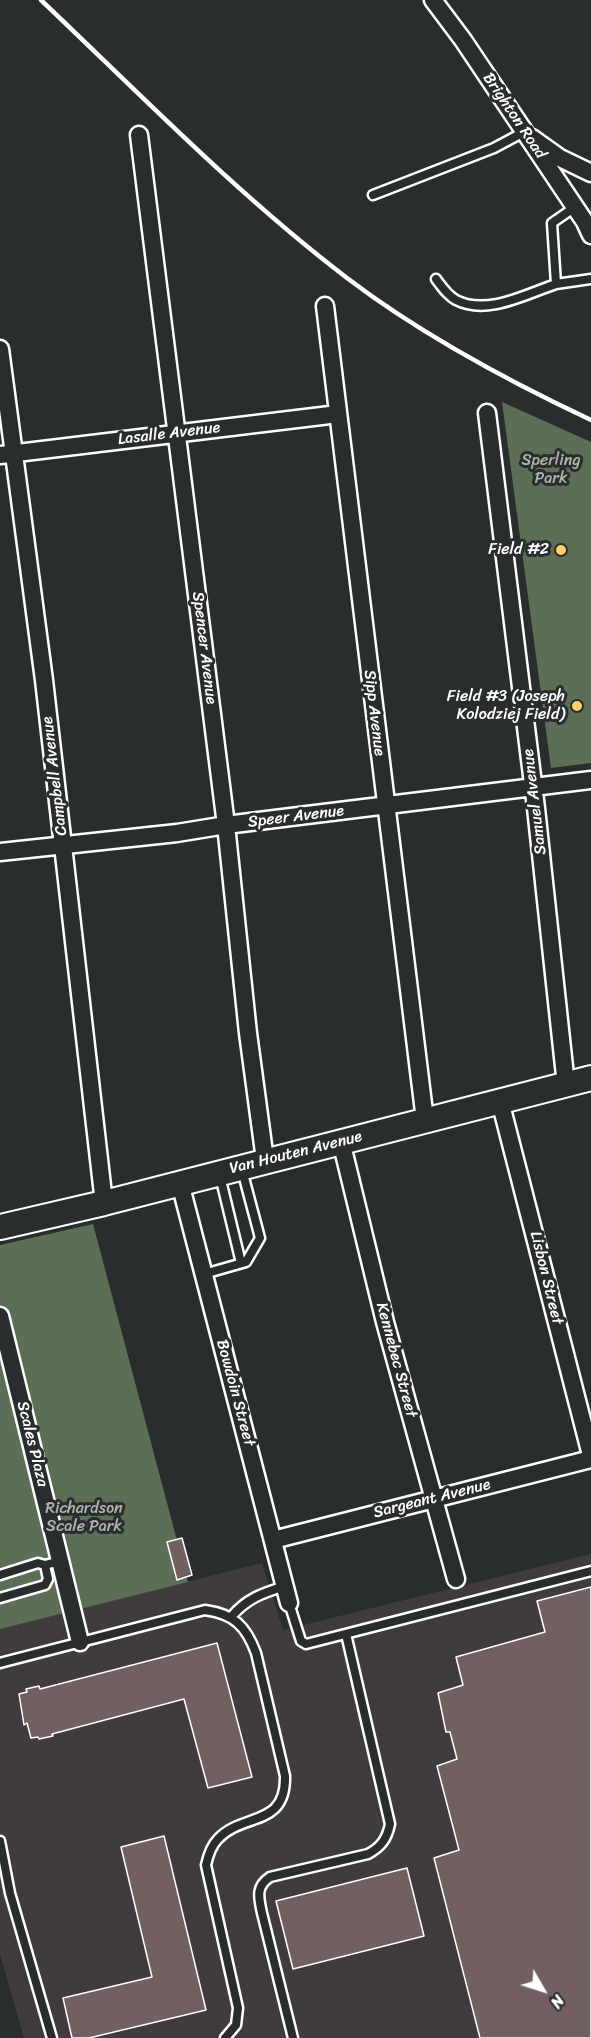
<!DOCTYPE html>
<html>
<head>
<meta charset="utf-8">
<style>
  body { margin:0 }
  #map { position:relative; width:591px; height:2038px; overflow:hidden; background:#2a2d2e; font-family:Sriracha,sans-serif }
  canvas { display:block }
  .north { position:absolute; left:513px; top:1960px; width:60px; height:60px; -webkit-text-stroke:4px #2a2d2e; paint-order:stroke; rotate:129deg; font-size:16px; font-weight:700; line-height:24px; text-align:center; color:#fff }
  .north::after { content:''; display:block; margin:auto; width:21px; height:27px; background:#fff; clip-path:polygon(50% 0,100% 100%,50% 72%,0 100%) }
</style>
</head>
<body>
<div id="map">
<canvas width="591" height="2038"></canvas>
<div class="north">N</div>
</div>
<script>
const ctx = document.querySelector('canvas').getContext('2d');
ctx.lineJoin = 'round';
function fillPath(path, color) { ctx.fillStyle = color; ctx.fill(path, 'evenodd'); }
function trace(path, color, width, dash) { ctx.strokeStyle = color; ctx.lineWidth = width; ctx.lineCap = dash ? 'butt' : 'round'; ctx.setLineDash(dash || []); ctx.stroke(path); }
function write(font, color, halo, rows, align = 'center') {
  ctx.font = font + ' Sriracha,sans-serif'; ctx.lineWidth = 6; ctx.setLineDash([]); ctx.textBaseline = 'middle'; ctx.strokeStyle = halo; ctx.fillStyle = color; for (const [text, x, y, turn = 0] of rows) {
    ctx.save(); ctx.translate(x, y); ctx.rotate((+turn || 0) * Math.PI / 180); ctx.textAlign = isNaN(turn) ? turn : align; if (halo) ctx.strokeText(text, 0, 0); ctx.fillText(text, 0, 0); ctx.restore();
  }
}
const built = new Path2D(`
  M591,1554v484h-567l-24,-84v-325l262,-66 21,67z`);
const green = new Path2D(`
  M502,402l89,40v321l-40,5z
  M93,1224l95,358 -188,47v-384z`);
const building = new Path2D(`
  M182,1538l10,37 -15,5 -10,-38z
  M591,1587v451h-111l-46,-180 25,-8 -22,-84 20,-7 -7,-27h-4l-8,-39 25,-8 -7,-28 89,-25 -8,-31z
  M217,1643l35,134 -44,11 -24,-89 -132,35 1,2 -14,3 -1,-2 -7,1 -4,-15 -3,2 -5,-31 8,-2 -1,-3 13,-3 1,3z
  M164,1836l42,174 -117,28h-17l-9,-40 89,-21 -31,-130z
  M407,1868l17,68 -131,33 -17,-68z`);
const service = new Path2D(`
  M373,195l121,-47 30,-16
  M575,207l-23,16 4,61 35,-5
  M436,279c6,8 11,16 20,21 31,16 70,-6 100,-16
  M220,1176l21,87
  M204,1274l42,-12 14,-24 -18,-68
  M0,1575l38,-12 7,2 15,-4
  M0,1598l45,-13 3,-6 -3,-14
  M289,1603l12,38 5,3 285,-73
  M231,1617c16,-19 32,-24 54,-31
  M0,1663l205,-53c29,4 41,16 51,43l29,123c1,52 -42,36 -67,63 -7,7 -10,17 -12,26l32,143 -2,17 -11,13
  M0,1841l10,52 42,145
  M293,2038l-31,-125c-3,-15 -7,-26 8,-36l98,-23c13,-7 19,-15 22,-30l-44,-190`);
const minor = new Path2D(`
  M433,0l30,40 122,182 6,13
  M139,135l87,690 22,208 17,127
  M532,138l28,20 31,15
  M325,306l100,814
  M0,349l44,331 60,523
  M487,413l49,395 30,277
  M0,455l338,-41
  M0,852l177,-19 49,-8 365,-45
  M500,1101l91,354
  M341,1141l44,181 71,257
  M180,1183l109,420
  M0,1316l80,326
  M273,1540l318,-81`);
const secondary = new Path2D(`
  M0,1227l104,-24 487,-125`);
const rail = new Path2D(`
  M41,0c100,95 197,195 306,278 75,57 159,102 244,142`);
const markers = [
  [561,550,6,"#ffd166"],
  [577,706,6,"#ffd166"]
];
const streetNames = [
  ["Brighton Road",514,116,56],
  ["Lasalle Avenue",169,434,-7],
  ["Spencer Avenue",204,648,83],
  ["Sipp Avenue",374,713,83],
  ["Campbell Avenue",55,776,-97],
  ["Samuel Avenue",535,802,-97],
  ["Speer Avenue",296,817,-7],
  ["Van Houten Avenue",296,1153,-14],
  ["Lisbon Street",546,1278,76],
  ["Kennebec Street",396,1360,75],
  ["Bowdoin Street",235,1393,75],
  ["Scales Plaza",32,1444,76],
  ["Sargeant Avenue",432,1499,-14]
];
const parkNames = [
  ["Sperling",551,461],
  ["Park",551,479],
  ["Richardson",84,1509],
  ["Scale Park",84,1527]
];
const poiNames = [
  ["Field #2",549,550],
  ["Field #3 (Joseph",565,697],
  ["Kolodziej Field)",565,715]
];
fillPath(built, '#403c3d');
fillPath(green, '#5d6e57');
fillPath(building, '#725f5f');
trace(building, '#fff', 1.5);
trace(service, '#fff', 13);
trace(minor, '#fff', 21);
trace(secondary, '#fff', 28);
trace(service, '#2a2d2e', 8);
trace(minor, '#2a2d2e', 16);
trace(secondary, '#2a2d2e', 24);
trace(rail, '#fff', 4.5);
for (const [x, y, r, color] of markers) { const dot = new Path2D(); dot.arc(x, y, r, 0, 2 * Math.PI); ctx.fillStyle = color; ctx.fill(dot); trace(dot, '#2a2d2e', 2); }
write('16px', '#fff', '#2a2d2e', streetNames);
write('16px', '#aeb6ab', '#2a2d2e', parkNames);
write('16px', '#fff', '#2a2d2e', poiNames, 'right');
</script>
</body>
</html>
